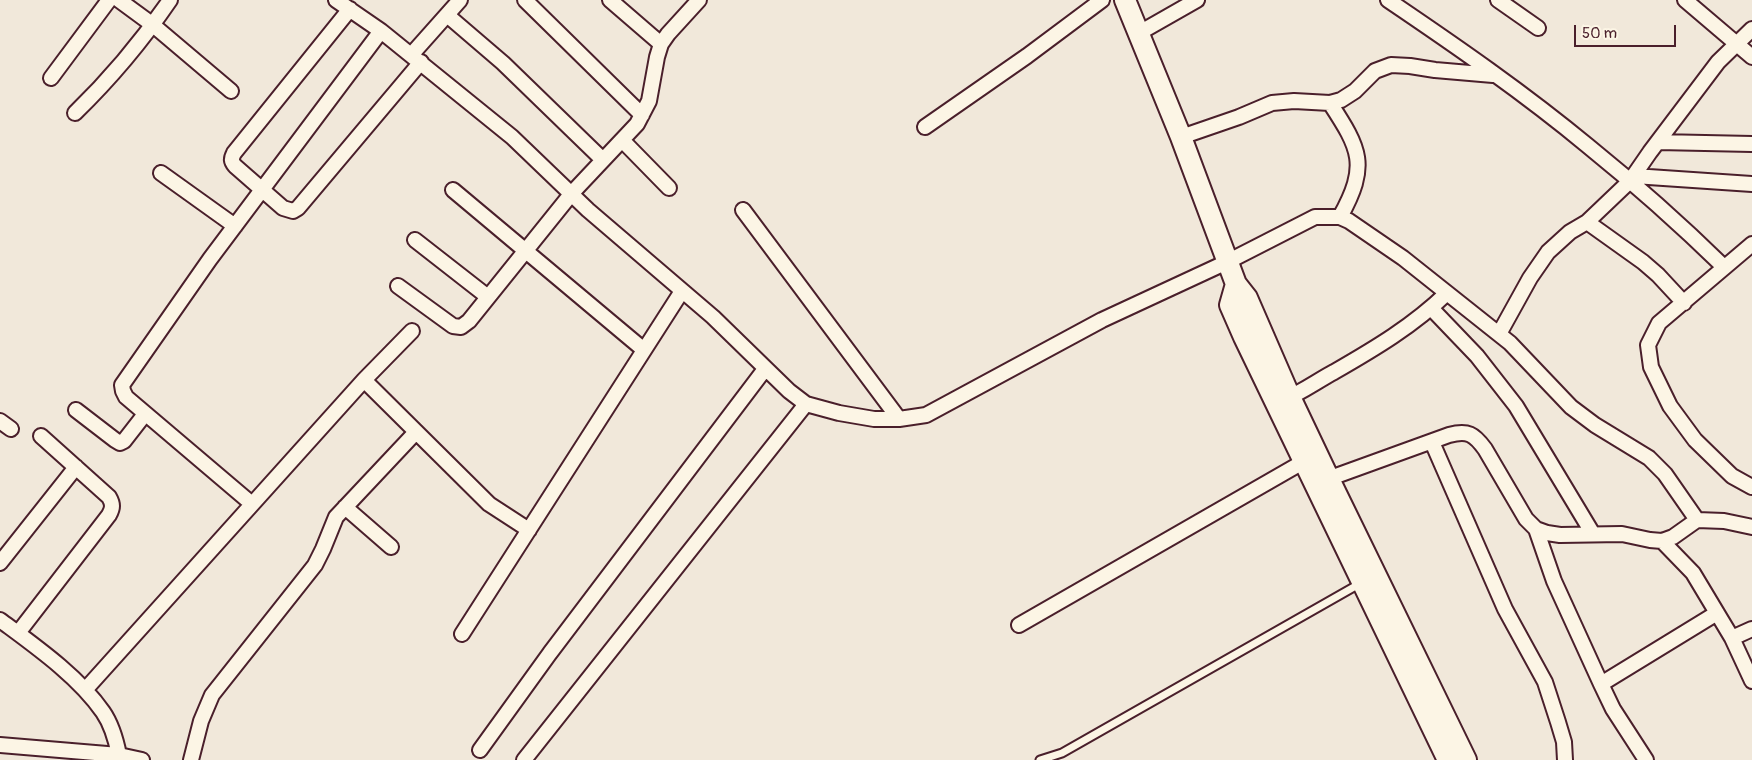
<!DOCTYPE html>
<html>
<head>
<meta charset="utf-8">
<style>
  body { margin:0 }
  #map { position:relative; width:1752px; height:760px; overflow:hidden; background:#f1e8da; font-family:Pangolin,sans-serif }
  canvas { display:block }
  .scale { position:absolute; left:1574px; top:25px; width:102px; height:22px; box-sizing:border-box; border:2px solid #4a1f2b; border-top:0; padding-left:6px; font-size:15px; line-height:18px; white-space:nowrap; color:#4a1f2b; -webkit-text-stroke:4px #fcf5e5; paint-order:stroke }
</style>
</head>
<body>
<div id="map">
<canvas width="1752" height="760"></canvas>
<div class="scale">50 m</div>
</div>
<script>
const ctx = document.querySelector('canvas').getContext('2d');
ctx.lineJoin = 'round';
function trace(path, color, width, dash) { ctx.strokeStyle = color; ctx.lineWidth = width; ctx.lineCap = dash ? 'butt' : 'round'; ctx.setLineDash(dash || []); ctx.stroke(path); }
const lane = new Path2D(`
  M1040,760l22,-7 299,-170`);
const street = new Path2D(`
  M119,0l34,25 78,66
  M336,0l45,31 131,106 76,73 125,107 76,74 17,13 33,9 35,6h25l27,-4 176,-95 125,-58 88,-45h25l9,4 54,37 107,85 61,64 24,18 54,33 16,16 32,46
  M525,0l117,115
  M610,0l51,44
  M1388,0c68,46 136,93 200,146 47,38 93,79 136,121
  M1498,0l40,28
  M1685,0l67,57
  M350,9l-116,144c-3,6 -3,8 1,13l48,42 10,3 5,-3 123,-146
  M447,15l56,48 100,97
  M1139,33l58,-33
  M412,54l48,-54
  M51,78l58,-78
  M1330,103c30,46 39,62 10,114
  M75,113c35,-34 67,-72 95,-113
  M925,127l102,-71 75,-56
  M1181,137l58,-20 33,-14 22,-2 36,2 11,-3 14,-9 20,-20 16,-6 19,1 25,4 58,5
  M622,140l47,48
  M1658,142l94,2
  M161,173l74,53
  M1634,176l118,8
  M453,190l191,160
  M743,210l156,209
  M1587,222l56,40 15,13 26,28
  M415,240l73,57
  M1752,244l-93,79 -11,22 3,22 19,39 25,34 37,36 20,11
  M398,286l55,40 8,1 8,-6 103,-128 65,-69 12,-23 8,-44 4,-13 7,-10 31,-34
  M1431,308l46,48 39,50 77,128
  M1499,334l31,-56 18,-26 22,-20 17,-10 43,-41 20,-29 68,-90 34,-33
  M364,380l125,124 40,26
  M1283,400c18,-7 34,-19 51,-28 40,-23 79,-46 113,-79
  M76,410l39,30 5,3 4,-2 21,-27
  M0,421l11,8
  M1432,442l73,167 40,73 13,40 6,20 1,18
  M1322,481l127,-46c19,-5 25,-1 36,14l41,70 10,10 11,4 13,2 62,-1 28,6 12,1 11,-4 24,-17 27,1 28,6
  M252,504l-126,-107 -3,-6 -1,-6 88,-126 171,-228
  M345,507l46,40
  M1536,529l18,52 47,103 12,25 33,51
  M1662,541l31,32 39,65 20,43
  M0,563l76,-96
  M0,620c35,26 78,56 103,92 9,13 13,28 16,43
  M1019,625l284,-163
  M18,633l91,-118c4,-7 4,-11 0,-18l-68,-61
  M462,634l220,-343
  M1732,638l20,-9
  M1601,684l116,-71
  M85,690l279,-310 48,-49
  M0,745l119,10 23,5
  M480,750l70,-97 215,-284
  M191,760l10,-39 11,-26 103,-130 8,-16 13,-32 79,-84
  M524,760l282,-356`);
const secondary = new Path2D(`
  M1125,0l56,137 55,147 11,14 43,99 39,82 137,281
  M1236,284l-6,21 14,32 204,423`);
trace(lane, '#4a1f2b', 11);
trace(street, '#4a1f2b', 18);
trace(secondary, '#4a1f2b', 24);
trace(lane, '#fcf5e5', 7);
trace(street, '#fcf5e5', 14);
trace(secondary, '#fcf5e5', 20);
</script>
</body>
</html>
